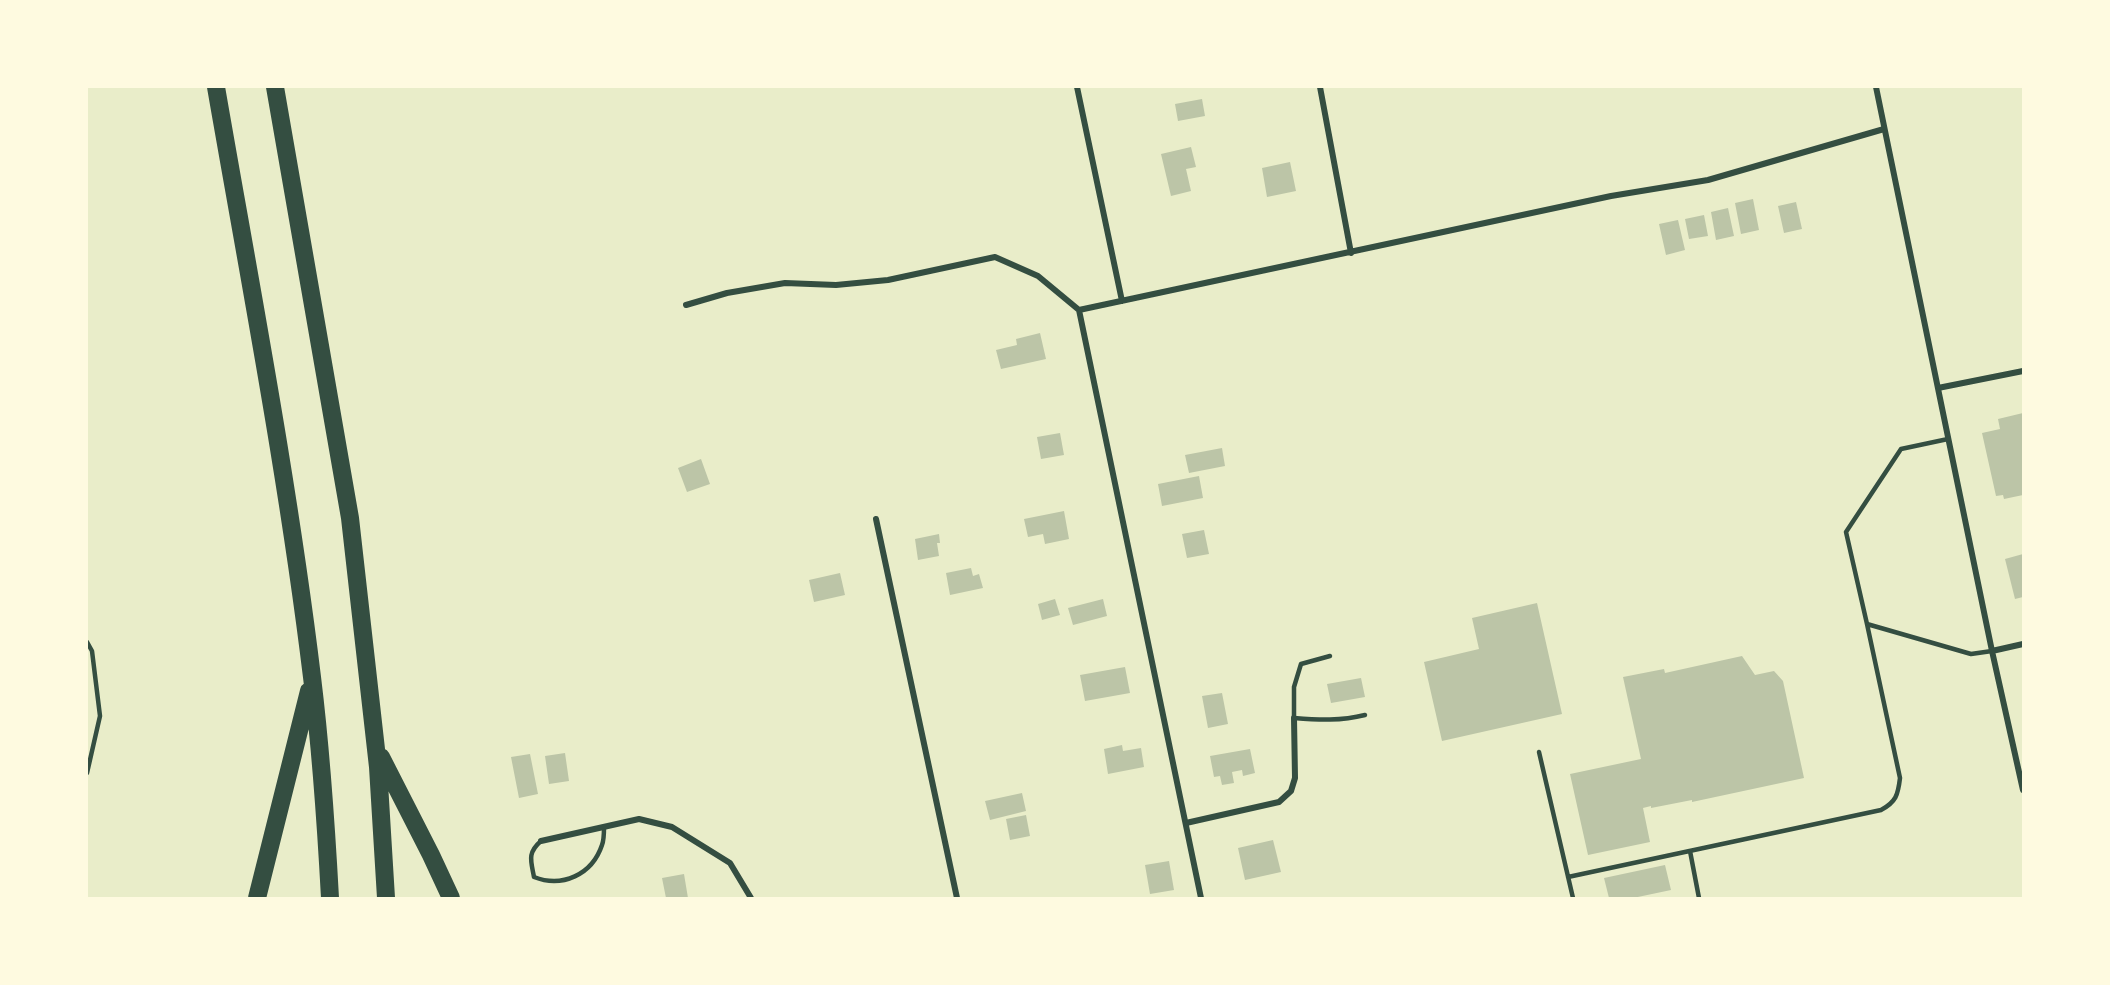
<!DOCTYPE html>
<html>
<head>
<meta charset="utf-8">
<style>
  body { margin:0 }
  #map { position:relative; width:2110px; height:985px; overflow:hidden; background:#e9edc9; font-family:"Source Sans 3",sans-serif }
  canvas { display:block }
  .frame { position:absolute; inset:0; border:88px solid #fefae0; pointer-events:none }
</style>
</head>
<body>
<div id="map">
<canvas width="2110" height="985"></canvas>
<div class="frame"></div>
</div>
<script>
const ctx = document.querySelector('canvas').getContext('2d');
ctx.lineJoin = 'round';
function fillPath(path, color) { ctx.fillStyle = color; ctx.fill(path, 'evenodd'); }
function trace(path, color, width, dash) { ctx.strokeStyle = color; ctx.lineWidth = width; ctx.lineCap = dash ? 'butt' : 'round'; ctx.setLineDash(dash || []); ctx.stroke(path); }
const building = new Path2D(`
  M1202,99l3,17 -27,5 -3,-17z
  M1191,147l5,20 -10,2 5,22 -20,5 -10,-42z
  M1290,162l6,29 -29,6 -5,-29z
  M1753,199l6,31 -18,4 -6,-31z
  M1796,202l6,27 -18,4 -6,-27z
  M1728,208l6,28 -18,4 -5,-28z
  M1704,215l4,21 -19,3 -4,-20z
  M1678,220l7,30 -19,5 -7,-31z
  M1040,333l6,26 -45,10 -5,-19 21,-5 -1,-6z
  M2023,413v82l-19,4 -1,-4 -7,1 -14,-63 18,-4 -2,-10z
  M1060,433l4,22 -23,4 -4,-22z
  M1222,448l3,18 -36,7 -4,-18z
  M701,459l9,25 -23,8 -9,-24z
  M1199,476l4,22 -41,8 -4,-22z
  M1064,511l5,28 -24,5 -2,-10 -15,3 -4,-18z
  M1204,530l5,24 -22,4 -5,-24z
  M939,534l1,9h-3l2,13 -21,4 -3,-21z
  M2023,554v43l-8,2 -10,-40z
  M971,568l2,8 6,-2 4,14 -33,7 -4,-22z
  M840,573l5,22 -31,7 -5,-22z
  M1055,599l5,16 -18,5 -4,-16z
  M1103,599l4,17 -34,9 -5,-17z
  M1537,603l25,111 -120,27 -18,-79 55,-13 -7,-31z
  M1742,656l13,19 19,-4 9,10 21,97 -112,24v-2l-41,8v-2l-8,2 7,34 -62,13 -18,-81 71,-15 -18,-82 41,-8 1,4z
  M1125,667l5,26 -45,8 -5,-26z
  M1361,678l4,19 -34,6 -4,-19z
  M1222,693l6,31 -20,4 -6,-32z
  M1122,745l1,6 18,-3 3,19 -36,7 -4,-25z
  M1250,749l5,24 -12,3 -1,-6 -10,2 2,11 -12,2 -2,-9 -6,1 -4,-21z
  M565,753l4,28 -20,3 -4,-28z
  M530,754l8,40 -19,4 -8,-41z
  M1022,793l4,18 -36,9 -5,-19z
  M1026,815l4,21 -20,4 -4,-21z
  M1273,840l8,32 -36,8 -7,-32z
  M1169,861l5,29 -24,4 -5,-29z
  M1665,865l6,25 -38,8h-24l-5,-20z
  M684,874l4,24h-22l-4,-20z`);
const service = new Path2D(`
  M1948,439l-47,10 -55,83 21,92 104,30 21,-3
  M87,642l5,9 8,65 -13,57
  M1330,656l-29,8 -7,23v31c25,2 47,3 71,-3
  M1539,752l34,146
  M541,841c-14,12 -10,20 -7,36 28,11 58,-2 68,-32 2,-5 2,-12 2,-18
  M1690,851l9,47
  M1568,877l313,-67c15,-8 17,-15 19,-32l-33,-154`);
const minor = new Path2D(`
  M1077,87l45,214
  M1320,87l31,166
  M1876,87l116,564 31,139
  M686,305l41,-12 58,-10 51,2 52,-5 107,-23 43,19 41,34 532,-114 97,-16 176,-51
  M1079,310l122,588
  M1938,388l85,-17
  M876,519l81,379
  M1992,651l31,-7
  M1186,823l93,-21 12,-11 4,-13 -1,-60
  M541,841l98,-22 33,8 58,36 21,35`);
const motorway = new Path2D(`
  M216,87c34,196 72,392 96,590 9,73 14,147 18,221
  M275,87l75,431 28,249 8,131
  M381,757l50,98 20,43
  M257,898l52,-207`);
fillPath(building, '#bcc5a7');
trace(service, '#344e41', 4.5);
trace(minor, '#344e41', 6);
trace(motorway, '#344e41', 18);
</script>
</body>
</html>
